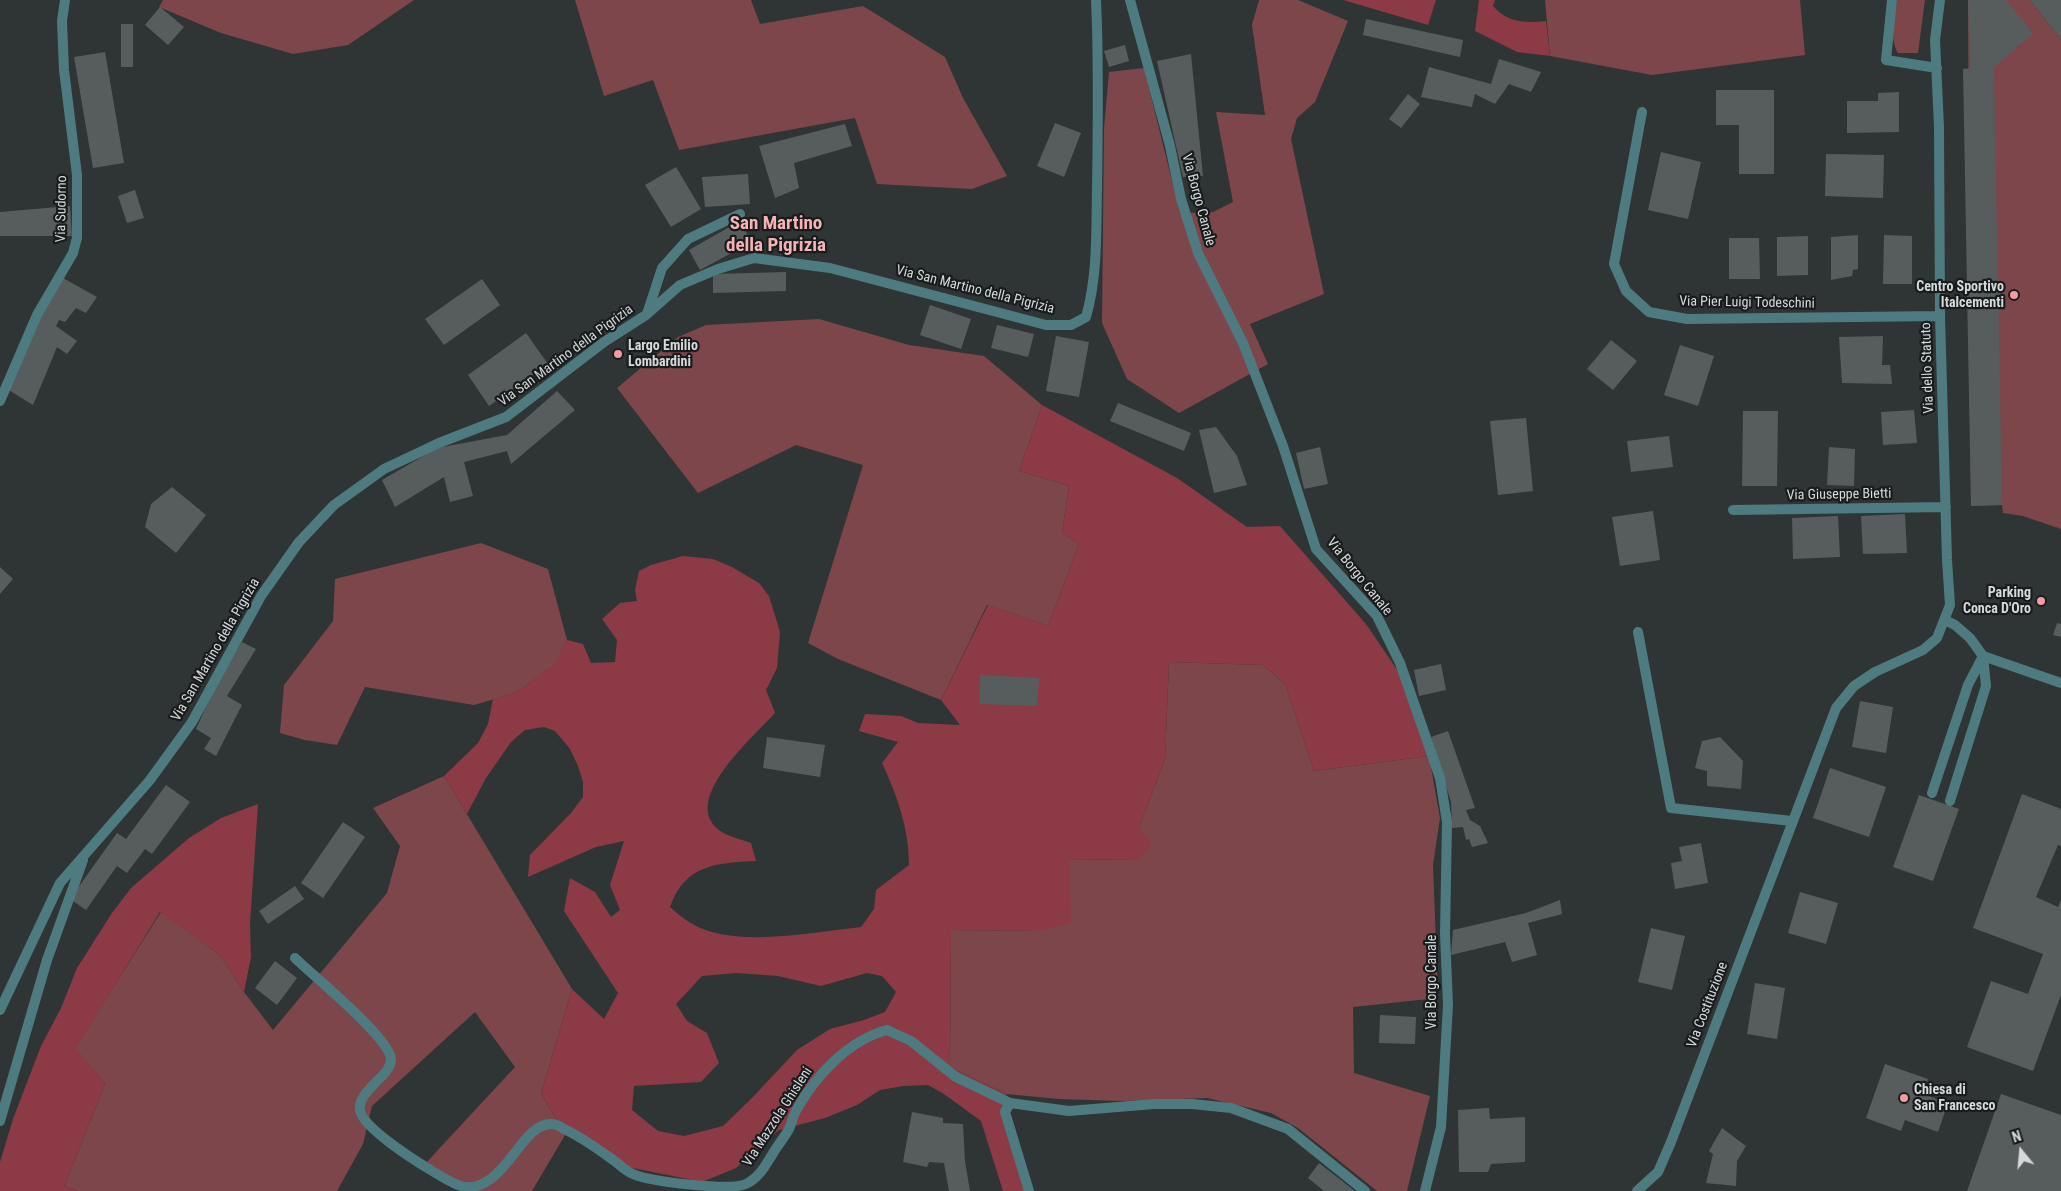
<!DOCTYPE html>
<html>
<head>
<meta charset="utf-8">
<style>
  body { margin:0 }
  #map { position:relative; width:2061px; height:1191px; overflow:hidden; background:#2f3535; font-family:"Roboto Condensed",sans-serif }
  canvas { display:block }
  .north { position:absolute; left:1996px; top:1126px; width:50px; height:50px; -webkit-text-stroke:4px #191c1c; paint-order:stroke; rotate:343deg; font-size:14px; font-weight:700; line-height:20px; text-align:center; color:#d5d9d9 }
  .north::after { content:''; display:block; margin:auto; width:18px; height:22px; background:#d5d9d9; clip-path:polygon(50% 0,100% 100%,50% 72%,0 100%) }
</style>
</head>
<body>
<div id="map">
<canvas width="2061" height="1191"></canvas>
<div class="north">N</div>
</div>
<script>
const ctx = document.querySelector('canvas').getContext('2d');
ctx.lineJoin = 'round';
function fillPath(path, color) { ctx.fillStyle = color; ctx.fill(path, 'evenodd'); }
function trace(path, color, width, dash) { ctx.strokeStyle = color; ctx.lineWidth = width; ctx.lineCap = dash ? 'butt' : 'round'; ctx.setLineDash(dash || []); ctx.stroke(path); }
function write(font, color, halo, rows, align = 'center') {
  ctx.font = font + ' "Roboto Condensed",sans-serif'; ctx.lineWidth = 4.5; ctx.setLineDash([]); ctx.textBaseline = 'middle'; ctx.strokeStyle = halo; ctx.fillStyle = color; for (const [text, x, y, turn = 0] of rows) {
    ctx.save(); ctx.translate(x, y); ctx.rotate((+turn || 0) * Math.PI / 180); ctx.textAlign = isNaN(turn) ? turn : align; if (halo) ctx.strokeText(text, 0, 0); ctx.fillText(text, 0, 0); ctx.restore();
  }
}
const green = new Path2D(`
  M163,0h251l-66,45 -55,9 -72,-21 -62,-26z
  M575,0h176l9,24 103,-18 82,51 18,41 44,78 -35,13 -95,-5 -22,-66 -176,32 -26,-70 -49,16z
  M1259,0h39l50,21 -33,81 -18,16 -6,21 33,155 -74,30 18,40 -89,49 -52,-34 -25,-56 2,-195 5,-56 35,-4 36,145 33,-1 20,-10 -17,-90 49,3 -13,-90z
  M1545,0h255l5,55 -153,20 -102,-19z
  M1897,0h28l-7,53h-20c-9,-14 -3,-37 -1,-53z
  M1968,0h62l31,40v489l-38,-13 -20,-3 -1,-8 -31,1z
  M819,319l90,26 75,11 58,49 -23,66 50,15 -7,47 17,11 -31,82 -61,-21 -46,95 -103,-41 -30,-16 55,-178 -67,-20 -98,48 -81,-105 61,-51 28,-12z
  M481,543l67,26 19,71 -11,24 -41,29 -41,12 -109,-18 -28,58 -32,-5 -25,-7 4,-48 49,-64 2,-42z
  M1169,662l94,3 22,19 29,87 115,-15 11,62 -7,47 5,133 -85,9 1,66 76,23 -23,95h-30l-79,-63 -27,-15 -64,-15 -85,3 -63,-2 -53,-5 -56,-27 1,-137 87,1 31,-71 70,-1v-32l26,-67z
  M444,776l128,213 -31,104 24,42 -33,56h-61l-47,-26 91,-98 -40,-55 -103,94 -9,38 -26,47h-258l-15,-5 41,-102 -30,-36 86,-136 59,43 24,37 29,38 114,-137 13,-47 -27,-38z`);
const forest = new Path2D(`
  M1343,0h93l-8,25z
  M1479,0h16l-2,6c14,17 33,17 53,15l4,35 -33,-4 -42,-21z
  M1042,405l135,73 70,49 33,-1 86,98 34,50 29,82 -115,15 -29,-87 -22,-19 -94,-3 -4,98 -26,67 13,16 -13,16 -70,1 2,63 -33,8 -87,-1 -1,137 56,27 19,97h-22l-22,-70 -37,-27 -16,-9 -25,1 -23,4 -23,15 -32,13 -46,12 -43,38 -34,14 -79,-16 -58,-31 -24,-42 31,-104 32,30 14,-26 -54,-82 6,-33 25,14 16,25 9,-7 -10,-25 14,-44 -28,6 -68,30 2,-22 41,-42 12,-16v-15l-5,-16 -8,-17 -15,-18 -11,-4 -19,3 -14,12 -25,36 -19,36 -23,-38 34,-33 10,-19 5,-25 22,-6 40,-29 12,-24 16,4 8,19 24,-1 2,-22 -15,-21 18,-16 17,-2 -2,-11 4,-19 12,-6 32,-9 30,3 19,8 27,16 10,13 11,36 -3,36 -11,22 9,23c-20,22 -82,76 -64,108 7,14 27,17 40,22l5,18c-39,2 -71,3 -86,46 12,11 26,21 42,25 44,12 104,0 149,-5l13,-18 2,-19 33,-25c0,-36 -12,-70 -27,-102l16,-21 -39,-11 6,-17 36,2 17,7 42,2 -19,-25 47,-95 60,21 31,-82 -17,-11 7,-47 -50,-15zM736,973l42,3 43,10 46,-13 15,3 14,16 -11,20 -21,8 -34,9 -33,21 -46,49 -28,27 -39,10 -26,-5 -26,-21 2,-24 67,-4 18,-19 -12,-30 -20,-12 -11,-17 26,-28z
  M258,804l-8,120 1,33 -7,35 -24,-37 -60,-43 -84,136 29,36 -41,102 15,5h-79v-29l13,-43 28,-73 20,-38 16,-40 35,-55 19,-25 58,-50 32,-20z`);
const building = new Path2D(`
  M1968,0h38l27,33 -39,35 8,437 -31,1 -8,-437 7,-1z
  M2030,0h31v40z
  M160,7l24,20 -16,18 -23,-20z
  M1366,19l97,21 -3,17 -97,-22z
  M121,24h12v43h-12z
  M1125,45l4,16 -20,6 -5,-16z
  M105,52l19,111 -31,5 -19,-111z
  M1191,54l12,122 -20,1 -26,-116z
  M1499,59l42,13 -10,20 -22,-8 -14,20 -20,-10 -3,13 -51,-10 8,-30 62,17z
  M1716,90h58v84h-35v-49h-23z
  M1899,92v40l-52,1v-32h31v-8z
  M1408,94l12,10 -19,24 -12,-9z
  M1055,123l26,10 -17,44 -27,-11z
  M845,124l7,22 -58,17 5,25 -24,10 -16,-52z
  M1661,152l40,10 -13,57 -40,-9z
  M1826,154l58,1 -1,43 -58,-2z
  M676,167l25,42 -30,18 -26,-42z
  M748,174l2,30 -45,3 -3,-30z
  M135,190l9,28 -17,5 -9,-27z
  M70,206l2,30h-72v-24z
  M740,221l12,21 -52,28 -11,-20z
  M1858,235v34l-5,1 -1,6 -21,4v-43z
  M1884,235l28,1v48h-29z
  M1808,236v39l-31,1v-39z
  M1729,238h30l1,41h-31z
  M786,272v19l-73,2v-19z
  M63,278l34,19 -11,16 -10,-5 -11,14 -6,-2 -3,6 21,15 -10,13 -10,-7 -24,58 -26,-16 33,-71z
  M482,279l18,26 -56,40 -19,-26z
  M930,305l41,14 -10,30 -41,-14z
  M997,325l37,9 -6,23 -37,-9z
  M526,333l22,31 -59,42 -21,-31z
  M1056,336l33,6 -10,55 -33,-6z
  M1883,336l-1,29h8l2,19 -50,-1 -3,-46z
  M1611,340l26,21 -24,29 -26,-21z
  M1680,345l34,11 -16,50 -34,-11z
  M557,391l18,19 -64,54 -4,-13 -43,11 9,34 -23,6 -6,-25 -49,30 -13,-27 55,-32 70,-13z
  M1118,403l73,30 -7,18 -74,-30z
  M1914,410l3,33 -34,2 -2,-33z
  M1743,411h35l-1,75h-35z
  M1526,418l7,73 -35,4 -8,-74z
  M1216,427l21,29 10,29 -33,8 -15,-63z
  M1669,436l4,31 -42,5 -4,-31z
  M1320,447l8,37 -24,5 -8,-36z
  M1829,447l26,2 -1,37 -27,-1z
  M172,487l34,28 -30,38 -31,-26 6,-23z
  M1653,511l7,49 -40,6 -8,-49z
  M1905,514l2,39 -44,1 -2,-38z
  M1838,516l2,41 -47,2 -1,-41z
  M0,567l13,12 -13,15z
  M2057,623l4,1v13l-8,-2z
  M242,642l14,7 -29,47 15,9 -26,51 -12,-7 7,-11 -15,-9 19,-42z
  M1441,664l5,26 -27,6 -5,-26z
  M980,675l59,3 -2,28 -58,-2z
  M1860,701l33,6 -7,46 -34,-6z
  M1448,731l27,77 -9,2 4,10 10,6 8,17 -16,4 -3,-8 -3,1 -3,-13 -11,1 -1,-26 -20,-65z
  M767,737l58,8 -5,32 -57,-9z
  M1720,737l23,24 -2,28 -34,-3v-15l-12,-3 7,-27z
  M1830,768l56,19 -17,50 -56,-19z
  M166,785l24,17 -38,52 -7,-5 -18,24 -10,-7 -31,44 -16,-11 47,-66 9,6z
  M2022,794l39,15v37l-3,-1 -22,52 22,10 3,-7v95l-28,76 -66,-24 24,-66 37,13 15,-40 -70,-26z
  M1919,795l40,14 -26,72 -40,-14z
  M343,822l22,15 -42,61 -22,-15z
  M1701,843l7,40 -33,6 -4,-26 11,-2 -3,-14z
  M295,886l9,13 -36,25 -9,-13z
  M1800,892l38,11 -12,41 -38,-11z
  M1560,900l2,14 -34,9 9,32 -25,7 -7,-20 -54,13 2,-25 73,-17z
  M1651,928l34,8 -13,54 -34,-8z
  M275,961l22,17 -20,27 -22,-17z
  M1755,983l30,5 -8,51 -30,-5z
  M1380,1015l36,2 -1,27 -36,-1z
  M1885,1064l43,15 -5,15 25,9 -10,29 -33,-12 -4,11 -35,-13z
  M2001,1094l60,21v76h-94z
  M1489,1108l1,11 35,-2v45l-34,2 -3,8h-29l-1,-62z
  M912,1112l31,6v5l20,1 2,37 5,30h-21l-5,-28 -15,-1 -2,5 -24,-5z
  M1722,1128l24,18 -9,15 -1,25 -30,-3 7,-29 -4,-3z
  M1319,1163l36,28h-31l-16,-13z`);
const minor = new Path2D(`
  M1130,0l40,146 11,53 17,54 45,90 40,103 33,103 61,67 23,47 40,115 7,44 -2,112 3,71 -7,122 -16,64
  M1892,0l-6,60 51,8
  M1642,112l-28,152 12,27 23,21 38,7 253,-3
  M647,314l15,-46 26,-29 52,-25
  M0,401l37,-86 36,-62 4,-15v-63l-13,-105 -2,-49 3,-21
  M1733,510l213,-3
  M1945,620l10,5 15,13 13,18 78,27
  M1638,632l33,176 121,13
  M1932,793l36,-108 15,-29 3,30 -36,115
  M295,958c17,17 95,80 96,101 0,10 -10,18 -17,25 -6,7 -16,16 -14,26 2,17 54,50 69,59 10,6 23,15 35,18 42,4 57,-65 88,-63 3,0 9,3 12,5 18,8 35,21 52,33 5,4 11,10 17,12 18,8 97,17 113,10 13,-6 19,-18 26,-29 5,-9 12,-17 17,-26 3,-6 4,-14 8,-20 19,-34 52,-69 90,-79l24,11 45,36 54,26
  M0,1010l60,-127 90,-103 42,-58 69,-126 38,-54 35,-37 50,-36 55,-26 67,-26 98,-75 42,-27 34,-30 38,-16 36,-11 76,10 216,57h25l15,-8c12,-42 10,-86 11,-129 1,-63 2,-125 -1,-188
  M0,1121l47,-161 36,-100
  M1029,1191l-24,-79 5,-9 59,8 85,-7h38l39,4 57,21 77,62
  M1637,1191l21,-19 13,-30 165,-434 18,-22 21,-14 48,-22 14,-12 13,-33 -3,-45 -7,-244 -1,-189 -4,-87 5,-40`);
const markers = [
  [2014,295,5,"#f49aa1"],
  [618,354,5,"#f49aa1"],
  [2041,601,5,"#f49aa1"],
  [1904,1098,5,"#f49aa1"]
];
const streetNames = [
  ["Via Borgo Canale",1198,200,75],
  ["Via Sudorno",62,209,-89],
  ["Via San Martino della Pigrizia",975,290,14],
  ["Via Pier Luigi Todeschini",1747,303,1],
  ["Via San Martino della Pigrizia",566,356,-36],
  ["Via dello Statuto",1928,368,-92],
  ["Via Giuseppe Bietti",1839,495,-1],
  ["Via Borgo Canale",1359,577,51],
  ["Via San Martino della Pigrizia",216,650,-60],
  ["Via Borgo Canale",1432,982,-90],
  ["Via Costituzione",1708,1005,-69],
  ["Via Mazzola Ghisleni",778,1117,-57]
];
const poiNames = [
  ["Centro Sportivo",2004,287],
  ["Italcementi",2004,303],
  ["Largo Emilio",628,346,"left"],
  ["Lombardini",628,362,"left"],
  ["Parking",2031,593],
  ["Conca D'Oro",2031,609],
  ["Chiesa di",1914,1090,"left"],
  ["San Francesco",1914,1106,"left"]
];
const districtNames = [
  ["San Martino",776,224],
  ["della Pigrizia",776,246]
];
fillPath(green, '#7d464b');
fillPath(forest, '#8c3a45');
fillPath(building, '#575d5d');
trace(minor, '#4e7b7f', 10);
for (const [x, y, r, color] of markers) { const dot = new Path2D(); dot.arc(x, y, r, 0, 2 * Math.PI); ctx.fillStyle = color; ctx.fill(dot); trace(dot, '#191c1c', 2); }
write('14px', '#d5d9d9', '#191c1c', streetNames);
write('bold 14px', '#d5d9d9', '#191c1c', poiNames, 'right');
write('bold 19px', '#f6b2b6', '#191c1c', districtNames);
</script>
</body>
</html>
